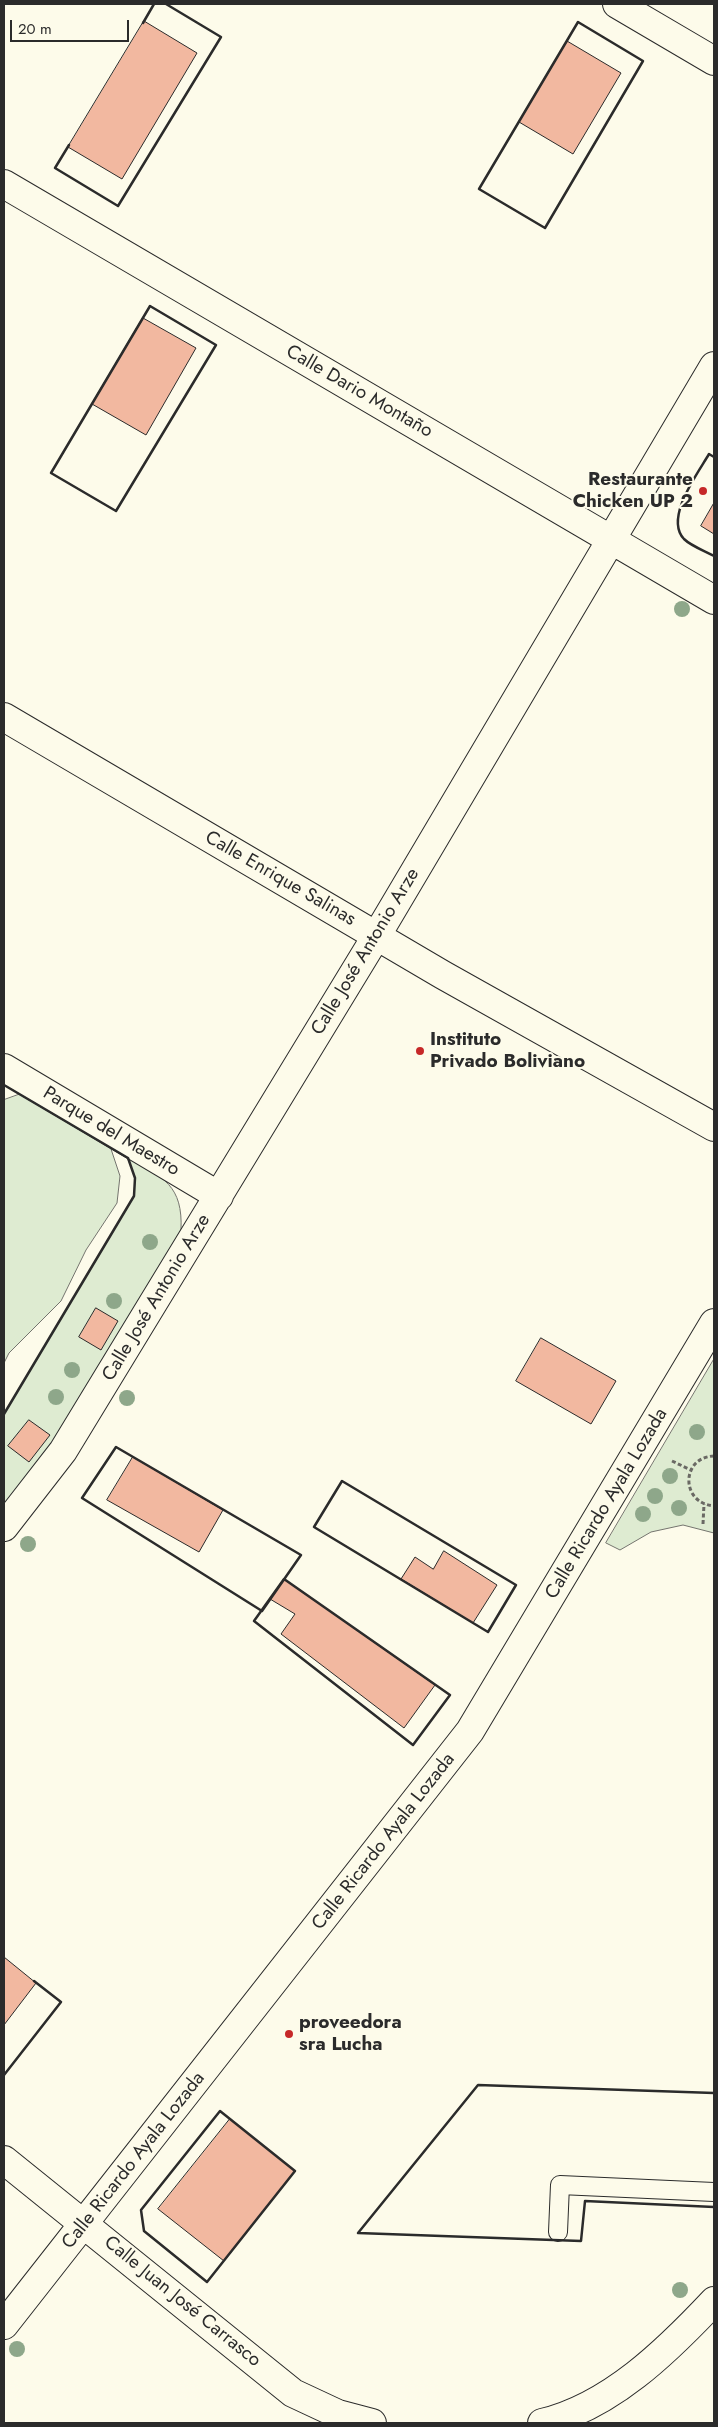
<!DOCTYPE html>
<html>
<head>
<meta charset="utf-8">
<style>
  body { margin:0 }
  #map { position:relative; width:718px; height:2427px; overflow:hidden; background:#fdfbea; font-family:Jost,sans-serif }
  canvas { display:block }
  .frame { position:absolute; inset:0; border:5px solid #2b2b2b; pointer-events:none }
  .scale { position:absolute; left:10px; top:20px; width:119px; height:22px; box-sizing:border-box; border:2px solid #2b2b2b; border-top:0; padding-left:6px; font-size:15px; line-height:18px; white-space:nowrap; color:#2b2b2b; -webkit-text-stroke:4px #fdfbea; paint-order:stroke }
</style>
</head>
<body>
<div id="map">
<canvas width="718" height="2427"></canvas>
<div class="frame"></div>
<div class="scale">20 m</div>
</div>
<script>
const ctx = document.querySelector('canvas').getContext('2d');
ctx.lineJoin = 'round';
function fillPath(path, color) { ctx.fillStyle = color; ctx.fill(path, 'evenodd'); }
function trace(path, color, width, dash) { ctx.strokeStyle = color; ctx.lineWidth = width; ctx.lineCap = dash ? 'butt' : 'round'; ctx.setLineDash(dash || []); ctx.stroke(path); }
function write(font, color, halo, rows, align = 'center') {
  ctx.font = font + ' Jost,sans-serif'; ctx.lineWidth = 4; ctx.setLineDash([]); ctx.textBaseline = 'middle'; ctx.strokeStyle = halo; ctx.fillStyle = color; for (const [text, x, y, turn = 0] of rows) {
    ctx.save(); ctx.translate(x, y); ctx.rotate((+turn || 0) * Math.PI / 180); ctx.textAlign = isNaN(turn) ? turn : align; if (halo) ctx.strokeText(text, 0, 0); ctx.fillText(text, 0, 0); ctx.restore();
  }
}
const green = new Path2D(`
  M51,1083l49,33 20,60 -3,27 -31,47 -25,51 -52,52 -5,10v-263z
  M128,1158c36,19 55,28 53,72l-112,193 -65,83v-92l130,-218 1,-18z
  M714,1359v174l-31,-8 -32,7 -31,18 -14,-7z`);
const building = new Path2D(`
  M144,21l53,32 -75,126 -54,-32z
  M567,41l54,32 -48,81 -54,-32z
  M143,318l53,30 -50,87 -54,-31z
  M714,503v31l-13,-8z
  M96,1308l22,13 -17,29 -22,-13z
  M541,1338l75,43 -25,43 -75,-43z
  M29,1420l21,15 -21,27 -21,-16z
  M133,1457l90,53 -24,42 -92,-52z
  M444,1551l53,34 -24,38 -72,-44 14,-22 18,12z
  M284,1579l151,106 -31,43 -123,-94 14,-20 -25,-15z
  M4,1957l32,26 -32,42z
  M230,2119l65,52 -71,90 -66,-52z`);
const path = new Path2D(`
  M714,1456c-33,1 -34,47 0,50
  M672,1461l19,9
  M703,1524l1,-20`);
const service = new Path2D(`
  M558,2232l2,-47 154,7`);
const minor = new Path2D(`
  M4,184l710,416
  M4,717l439,258 271,152
  M4,1068l215,128
  M4,1527l59,-76 314,-516 337,-569
  M4,2160l289,233 45,21 34,9
  M4,2325l466,-594 244,-408
  M542,2423c68,-16 125,-72 172,-122`);
const secondary = new Path2D(`
  M617,4l97,57`);
const wall = new Path2D(`
  M578,22l65,39 -98,167 -66,-39z
  M143,23l11,-19
  M69,145l-14,23 63,38 103,-169 -55,-33
  M150,306l66,39 -100,166 -65,-38z
  M714,457l-5,-3c-11,19 -45,64 -25,85 7,7 21,12 30,17
  M4,1085l124,73 7,20 -1,18 -130,218
  M116,1447l185,108 -39,56 -180,-113z
  M342,1481l174,104 -28,47 -174,-105z
  M284,1579l166,116 -37,50 -159,-124z
  M4,2075l57,-73 -27,-21
  M714,2093l-236,-8 -120,148 223,8 4,-40 129,6
  M220,2111l75,60 -88,111 -63,-51 -3,-21z`);
const trees = [
  [682,609],
  [150,1242],
  [114,1301],
  [72,1370],
  [56,1397],
  [127,1398],
  [697,1432],
  [670,1476],
  [655,1496],
  [679,1508],
  [643,1514],
  [28,1544],
  [680,2290],
  [17,2349]
];
const markers = [
  [703,491,5,"#c62828"],
  [420,1051,5,"#c62828"],
  [289,2034,5,"#c62828"]
];
const streetNames = [
  ["Calle Dario Montaño",359,392,30],
  ["Calle Enrique Salinas",280,879,30],
  ["Calle José Antonio Arze",366,952,-59],
  ["Parque del Maestro",111,1132,31],
  ["Calle José Antonio Arze",157,1298,-59],
  ["Calle Ricardo Ayala Lozada",607,1504,-59],
  ["Calle Ricardo Ayala Lozada",384,1842,-52],
  ["Calle Ricardo Ayala Lozada",134,2161,-52],
  ["Calle Juan José Carrasco",182,2302,39]
];
const poiNames = [
  ["Restaurante",693,480,"right"],
  ["Chicken UP 2",693,502,"right"],
  ["Instituto",430,1040],
  ["Privado Boliviano",430,1062],
  ["proveedora",299,2023],
  ["sra Lucha",299,2045]
];
fillPath(green, '#deebd1');
trace(green, '#74746e', 1);
fillPath(building, '#f2b8a0');
trace(building, '#2b2b2b', 1);
trace(service, '#2b2b2b', 20);
trace(minor, '#2b2b2b', 30);
trace(secondary, '#2b2b2b', 30);
trace(path, '#6a6964', 3, [4, 2.5]);
trace(service, '#fdfbea', 18);
trace(minor, '#fdfbea', 28);
trace(secondary, '#fdfbea', 28);
trace(wall, '#2b2b2b', 2.5);
ctx.fillStyle = '#8ea78a';
for (const [x, y] of trees) { ctx.beginPath(); ctx.arc(x, y, 8, 0, 2 * Math.PI); ctx.fill(); }
for (const [x, y, r, color] of markers) { const dot = new Path2D(); dot.arc(x, y, r, 0, 2 * Math.PI); ctx.fillStyle = color; ctx.fill(dot); trace(dot, '#fdfbea', 2); }
write('19px', '#2b2b2b', '#fdfbea', streetNames);
write('bold 19px', '#2b2b2b', '#fdfbea', poiNames, 'left');
</script>
</body>
</html>
